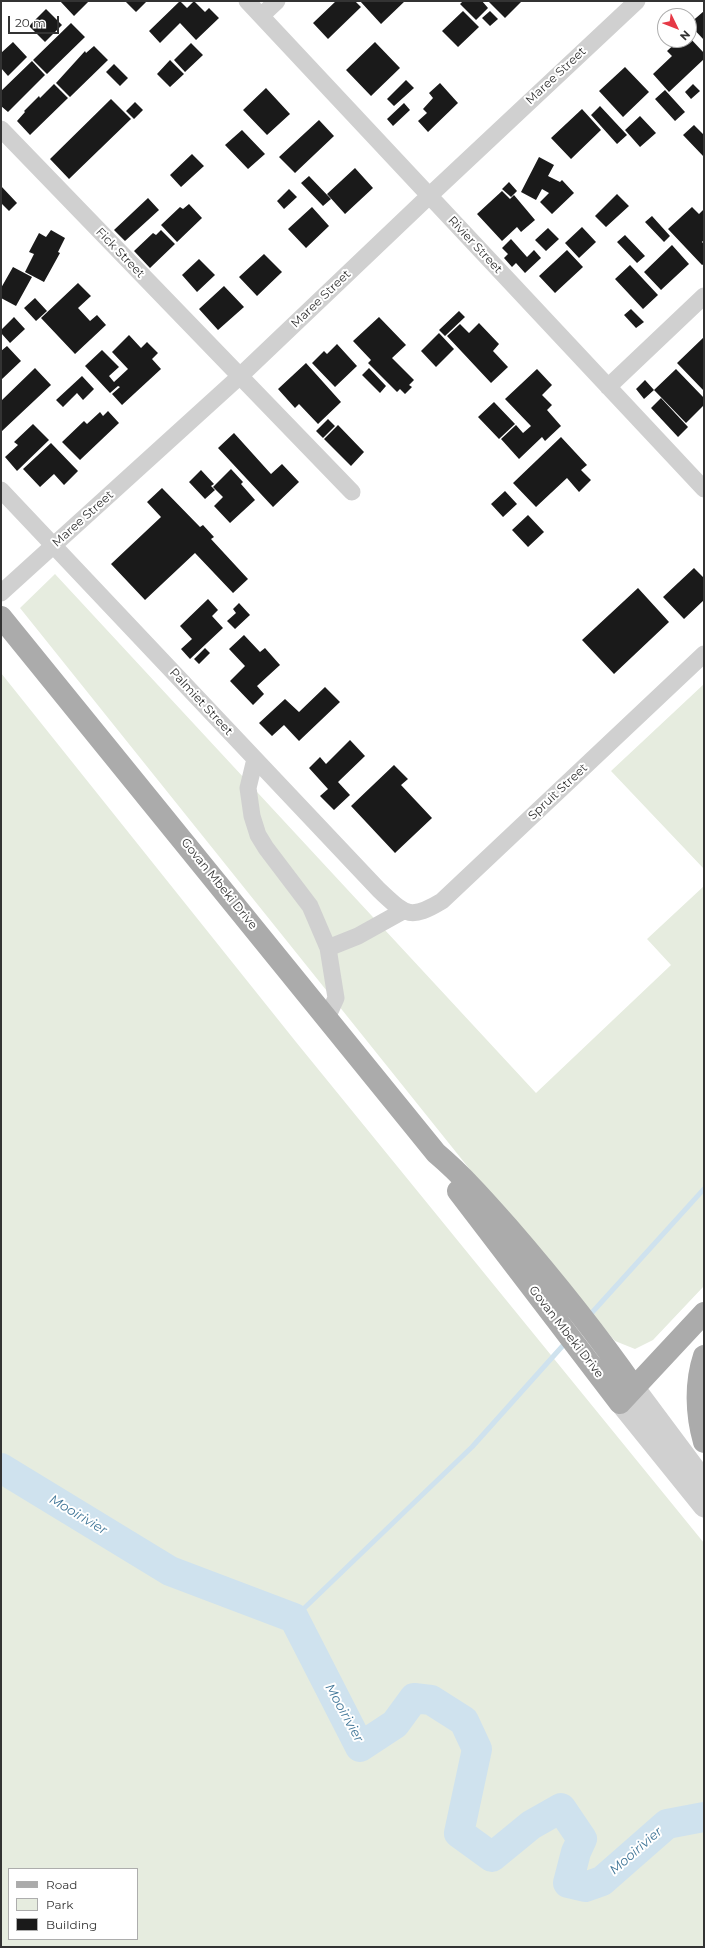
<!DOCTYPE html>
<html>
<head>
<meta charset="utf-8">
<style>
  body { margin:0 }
  #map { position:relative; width:705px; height:1948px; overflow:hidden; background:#fff; font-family:Montserrat,sans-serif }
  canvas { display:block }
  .frame { position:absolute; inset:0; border:2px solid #333; pointer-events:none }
  .legend { position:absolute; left:8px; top:1868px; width:130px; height:72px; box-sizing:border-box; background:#fff; border:1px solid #adadad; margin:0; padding:5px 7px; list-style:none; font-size:12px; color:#333 }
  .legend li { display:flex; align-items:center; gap:8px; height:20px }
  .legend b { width:20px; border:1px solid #adadad }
  .north { position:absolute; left:657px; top:8px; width:40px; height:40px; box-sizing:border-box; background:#fff; border:1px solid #adadad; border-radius:50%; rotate:133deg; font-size:11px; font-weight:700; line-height:16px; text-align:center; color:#333 }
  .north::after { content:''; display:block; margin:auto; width:14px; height:18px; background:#e63946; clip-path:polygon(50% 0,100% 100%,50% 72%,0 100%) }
  .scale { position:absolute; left:8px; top:16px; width:51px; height:18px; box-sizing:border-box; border:2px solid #333; border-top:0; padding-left:5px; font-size:12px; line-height:14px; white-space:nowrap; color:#333; -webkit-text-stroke:3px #fff; paint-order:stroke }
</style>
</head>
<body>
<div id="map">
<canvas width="705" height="1948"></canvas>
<div class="frame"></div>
<ul class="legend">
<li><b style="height:5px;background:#ababab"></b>Road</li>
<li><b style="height:11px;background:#e6ecdf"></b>Park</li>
<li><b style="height:11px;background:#1a1a1a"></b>Building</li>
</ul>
<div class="north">N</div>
<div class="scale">20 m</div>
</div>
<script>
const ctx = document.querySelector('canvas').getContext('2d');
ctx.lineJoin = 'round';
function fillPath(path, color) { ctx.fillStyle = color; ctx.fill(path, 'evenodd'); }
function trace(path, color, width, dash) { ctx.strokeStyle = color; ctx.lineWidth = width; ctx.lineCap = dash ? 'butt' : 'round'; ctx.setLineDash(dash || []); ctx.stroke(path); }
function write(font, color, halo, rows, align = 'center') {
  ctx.font = font + ' Montserrat,sans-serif'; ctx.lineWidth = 4; ctx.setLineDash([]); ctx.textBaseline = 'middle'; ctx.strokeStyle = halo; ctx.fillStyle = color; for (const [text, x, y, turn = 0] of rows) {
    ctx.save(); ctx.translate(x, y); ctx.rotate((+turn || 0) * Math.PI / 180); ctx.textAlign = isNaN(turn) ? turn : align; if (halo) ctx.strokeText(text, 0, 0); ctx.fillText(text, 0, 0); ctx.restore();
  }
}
const green = new Path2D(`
  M55,574l481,519 135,-128 -24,-26 57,-53v400l-51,54 -18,9 -20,-8 -111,-129 -484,-604z
  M1,673l295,369 408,501v404h-703zM9,1869h128v70h-128z
  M704,684v185l-93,-98z`);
const stream = new Path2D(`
  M588,1317l116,-128
  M294,1618l178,-171 95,-106`);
const river = new Path2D(`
  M1,1468l169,103 124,47 66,129 35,-23 19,-26 17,2 33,21 13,28 -18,84 33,24 39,-32 30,-17 21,31 -6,13 -8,31 17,4 17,-6 65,-57 37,-7`);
const building = new Path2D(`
  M60,1h29l-15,15z
  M125,1h22l-11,11z
  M180,1l7,7 7,-7 11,11 4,-4 10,10 -23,22 -16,-17 -20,20 -11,-12z
  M336,1h19l6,6 -33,32 -15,-16z
  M360,1h45l-24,23z
  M463,1h19l6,7 -12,12 -16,-16z
  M488,1h34l-17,17z
  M46,9l16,16 -17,17 -16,-16z
  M463,11l16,16 -21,20 -16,-16z
  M490,11l8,8 -8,7 -8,-8z
  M704,11v29l-15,-16z
  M71,23l14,14 -38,37 -14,-14z
  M689,37l15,16v6l-35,33 -16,-18 19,-18 -5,-5 12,-11h10z
  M13,42l14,15 -19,19 -7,-8v-15z
  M375,42l25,26 -29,28 -25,-26z
  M191,43l12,12 -18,17 -11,-12z
  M94,46l14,14 -38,37 -14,-14 29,-32 1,2z
  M170,60l14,14 -14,13 -13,-13z
  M32,61l13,14 -37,37 -7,-6v-15z
  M114,64l14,14 -8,8 -14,-14z
  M625,67l24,25 -26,25 -24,-26z
  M406,80l8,8 -20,18 -7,-7z
  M440,83l18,20 -30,29 -10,-11 9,-8 -4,-4 10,-11 -4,-5z
  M54,84l14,14 -38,37 -13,-14 8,-9 -1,-1 15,-15 1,2z
  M693,84l7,7 -9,8 -6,-7z
  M266,88l24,26 -23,21 -24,-25z
  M665,90l20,22 -10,9 -20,-22z
  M111,99l20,20 -62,60 -19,-20z
  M135,102l8,8 -9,9 -8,-8z
  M404,103l6,7 -17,16 -6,-7z
  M600,106l27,29 -10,9 -26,-29z
  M582,109l19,21 -30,29 -20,-21z
  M640,116l16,17 -16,14 -15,-17z
  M319,120l15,16 -39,37 -16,-16z
  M694,125l10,10v22l-21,-22z
  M242,130l23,24 -17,15 -23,-24z
  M192,154l12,12 -23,21 -11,-12z
  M539,157l15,8 -6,11 12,6 2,-2 12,13 -22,21 -12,-12 9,-9 -7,-4 -6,11 -15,-8z
  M355,168l18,20 -28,26 -18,-20z
  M309,176l22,23 -8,7 -22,-23z
  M509,182l8,9 -6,6 -9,-8z
  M1,186l16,17 -8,8 -8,-8z
  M289,189l8,8 -13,12 -7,-8z
  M502,191l8,8 4,-4 21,25 -14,12 -4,-5 -15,14 -25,-27z
  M617,194l12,12 -23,21 -11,-11z
  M148,198l11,12 -34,31 -11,-11z
  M189,204l13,14 -25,24 -16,-17 19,-18 3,2z
  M312,207l17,19 -23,22 -18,-19z
  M692,207l7,7 5,-5v31l-2,2 2,2v20l-2,1 -34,-36z
  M652,216l18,20 -6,6 -19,-20z
  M582,227l14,15 -17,16 -14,-15z
  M548,228l11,11 -13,12 -11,-11z
  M51,230l14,8 -7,14 2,1 -16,29 -19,-10 9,-18 -5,-2 10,-19 7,4z
  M161,230l14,14 -25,24 -16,-17 19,-18 3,2z
  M625,235l20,21 -8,7 -20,-21z
  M511,239l16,18 7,-7 7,8 -16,15 -9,-10 -4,4 -8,-9 4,-4 -6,-6z
  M672,245l17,19 -28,26 -17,-18z
  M567,250l16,17 -28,26 -16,-17z
  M264,254l18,18 -25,24 -18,-19z
  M199,259l16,16 -18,17 -15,-17z
  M630,265l28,30 -15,14 -28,-30z
  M13,267l19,10 -16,29 -15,-8v-10z
  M78,283l13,13 -13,12 12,13 7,-6 9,10 -31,29 -34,-36z
  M224,286l20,21 -26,23 -19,-21z
  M35,298l12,13 -11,10 -12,-13z
  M631,309l13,13 -8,6 -12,-13z
  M459,311l6,6 -20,19 -6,-6z
  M14,317l11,12 -15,14 -9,-10v-3z
  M379,317l27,28 -14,13 22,22 -5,5 3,2 -7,7 -5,-5 -3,3 -29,-29 3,-3 -18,-19z
  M479,323l20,21 -6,7 15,16 -17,16 -44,-47 13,-12 9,9z
  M439,333l15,16 -18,18 -15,-16z
  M129,335l12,13 6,-6 11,11 -6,6 9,10 -39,36 -10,-11 8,-7 -2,-1 -8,7 -25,-27 17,-16 17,17 -10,9 5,6 14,-13 -16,-17z
  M704,337v54l-27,-28z
  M337,344l20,22 -22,21 -23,-24 12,-12 3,3z
  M7,346l14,15 -20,19v-29z
  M306,363l35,39 -23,22 -19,-20 -4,4 -17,-19z
  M35,368l16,17 -49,46 -1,-30z
  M369,368l17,18 -6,7 -18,-18z
  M537,369l15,16 -10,10 10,10 -5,5 14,16 -16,15 -3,-4 -23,22 -18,-20 15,-14 7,8 8,-7 -26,-27z
  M676,369l28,29v7l-18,18 -32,-33z
  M82,376l12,13 -11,11 -6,-7 -14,14 -7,-7z
  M645,380l9,10 -10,9 -8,-10z
  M661,398l27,29 -10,10 -27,-29z
  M494,402l21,22 -16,15 -21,-22z
  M108,411l11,12 -39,37 -18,-18 22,-21 3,3 13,-12 3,4z
  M328,419l7,7 -12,12 -7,-7z
  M33,424l16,16 -32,31 -12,-14 13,-12 -4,-3z
  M338,425l26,27 -13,14 -27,-27z
  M234,433l37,41 11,-10 17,18 -26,25 -55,-59z
  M561,437l26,28 -6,5 10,10 -12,12 -12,-14 -31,29 -23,-24z
  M51,443l27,28 -14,14 -10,-11 -14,13 -17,-18z
  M231,469l12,13 -2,2 14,16 -25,23 -16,-17 9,-9 -10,-10z
  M201,470l13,14 -3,2 4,4 -10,9 -16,-17z
  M162,488l38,39 3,-2 11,12 -3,2 37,40 -15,14 -38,-40 -50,47 -34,-36 50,-47 -14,-15z
  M505,491l12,13 -14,13 -12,-13z
  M528,515l16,17 -16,15 -16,-17z
  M694,568l10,10v22l-20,19 -21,-22z
  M638,588l31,34 -55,52 -32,-34z
  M208,599l10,11 -6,6 11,12 -33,31 -9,-10 11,-10 -12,-13z
  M239,603l11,12 -15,14 -8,-8 9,-8 -3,-4z
  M244,635l16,17 5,-4 15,17 -23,21 7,8 -11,11 -23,-24 15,-15 -16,-17z
  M205,648l5,5 -11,11 -5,-5z
  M325,687l15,15 -41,39 -15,-16 -12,11 -13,-13 26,-24 14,13z
  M350,740l15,16 -27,26 12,13 -16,15 -14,-14 8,-7 -19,-21 11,-11 6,7z
  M394,765l14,14 -7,6 31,33 -37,35 -44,-47z`);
const minor = new Path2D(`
  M247,1l457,488
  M261,16l16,-15
  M1,129l351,363
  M608,387l96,-91
  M1,490l378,400c26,24 30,31 63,11l262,-247
  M1,593l238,-216 190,-181 208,-195
  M255,759l-7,29 4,28 6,19 8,13 44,58 18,42 8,50 -9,20
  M328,948l30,-12 45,-25`);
const tertiary = new Path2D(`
  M634,1387l70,94
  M620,1403l84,104`);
const primary = new Path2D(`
  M1,617l435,536c26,22 49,48 72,74 45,52 87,104 126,160
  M458,1191l162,212 84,-90
  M704,1356c-9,27 -8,58 0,86`);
const streetNames = [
  ["Maree Street",556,76,-43],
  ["Rivier Street",475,245,47],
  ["Fick Street",120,253,46],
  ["Maree Street",321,299,-44],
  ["Maree Street",83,519,-42],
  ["Palmiet Street",201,702,47],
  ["Spruit Street",558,792,-43],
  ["Govan Mbeki Drive",219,884,51],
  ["Govan Mbeki Drive",566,1332,52]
];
const waterNames = [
  ["Mooirivier",78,1515,31],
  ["Mooirivier",344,1713,61],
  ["Mooirivier",636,1851,-41]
];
fillPath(green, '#e6ecdf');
trace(stream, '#cfe2ee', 5);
trace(river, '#cfe2ee', 30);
fillPath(building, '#1a1a1a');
trace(minor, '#d0d0d0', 17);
trace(tertiary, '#d0d0d0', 21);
trace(primary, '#ababab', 22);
write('12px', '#333', '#fff', streetNames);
write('italic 13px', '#3f7597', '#fff', waterNames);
</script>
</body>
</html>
